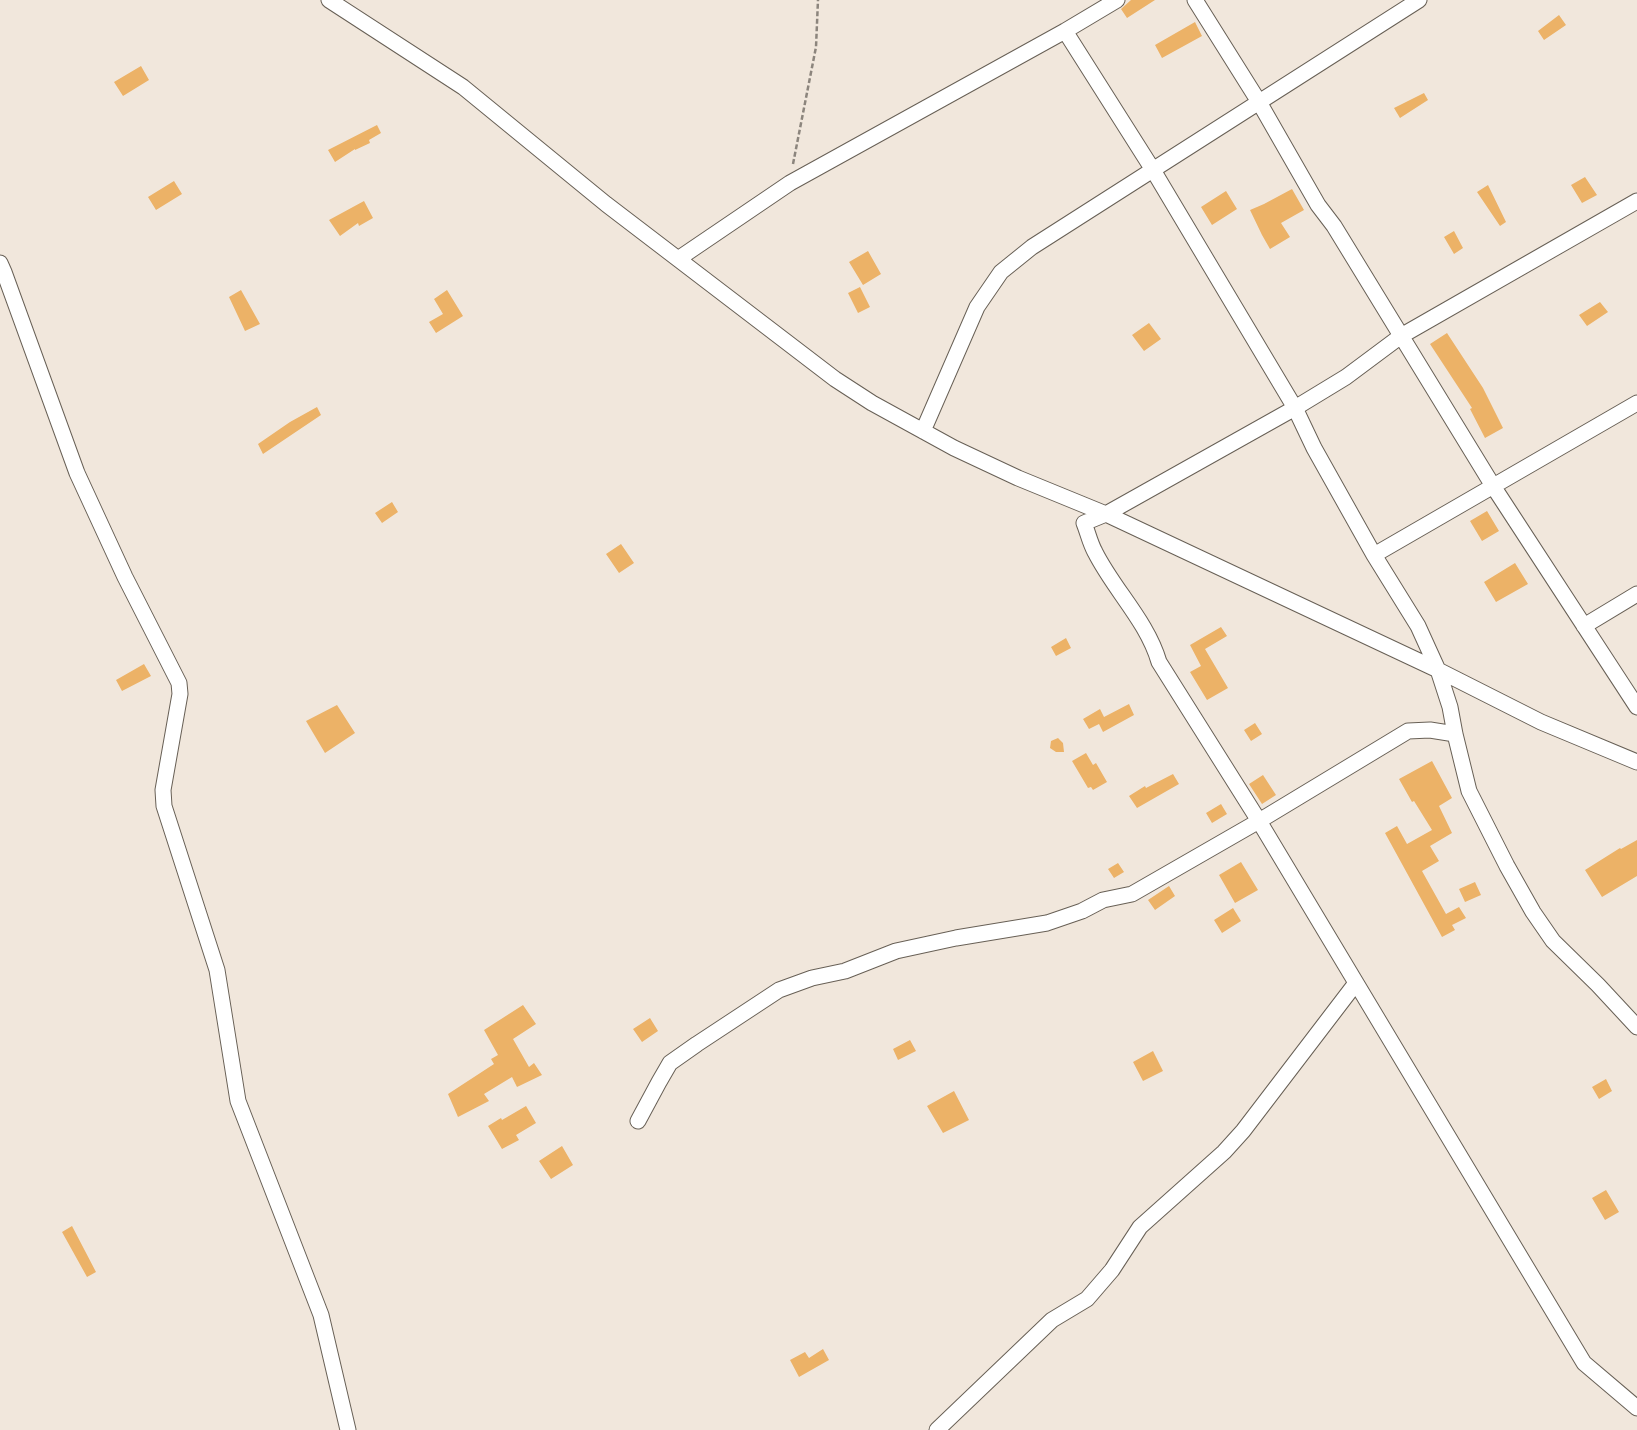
<!DOCTYPE html>
<html>
<head>
<meta charset="utf-8">
<style>
  body { margin:0 }
  canvas { display:block; background:#f1e7dc }
</style>
</head>
<body>
<canvas width="1637" height="1430"></canvas>
<script>
const ctx = document.querySelector('canvas').getContext('2d');
ctx.lineJoin = 'round';
function fillPath(path, color) { ctx.fillStyle = color; ctx.fill(path, 'evenodd'); }
function trace(path, color, width, dash) { ctx.strokeStyle = color; ctx.lineWidth = width; ctx.lineCap = dash ? 'butt' : 'round'; ctx.setLineDash(dash || []); ctx.stroke(path); }
const building = new Path2D(`
  M1131,0h24l-28,18 -6,-9z
  M1559,15l7,10 -22,15 -6,-9z
  M1195,22l7,14 -40,22 -7,-13z
  M141,66l8,14 -26,16 -9,-14z
  M1424,93l4,7 -28,18 -6,-10z
  M377,125l4,8 -12,7 1,3 -15,7v-1l-20,13 -7,-12z
  M1585,177l12,18 -15,8 -11,-18z
  M174,181l8,13 -26,16 -8,-13z
  M1488,185l18,37 -6,4 -23,-34z
  M1292,189l12,21 -23,13 9,14 -20,12 -8,-14 -12,-25 14,-6z
  M1226,191l11,18 -25,16 -11,-18z
  M364,201l9,17 -14,8 -1,-3 -18,13 -11,-16z
  M1454,231l9,17 -9,6 -10,-17z
  M868,251l13,23 -18,11 -14,-23z
  M860,287l10,20 -12,6 -10,-20z
  M241,290l19,34 -15,7 -16,-34z
  M447,290l16,26 -27,17 -7,-11 14,-8 -9,-15z
  M1600,302l8,10 -21,14 -8,-11z
  M1149,323l12,16 -17,12 -12,-16z
  M1447,333l36,55 20,40 -18,10 -15,-29 2,-1 -42,-64z
  M317,407l4,8 -58,39 -5,-10 32,-22z
  M392,502l6,10 -16,11 -7,-10z
  M1487,511l12,20 -17,10 -12,-20z
  M621,544l13,19 -15,10 -13,-19z
  M1515,563l13,21 -32,18 -12,-20z
  M1221,627l6,9 -22,13 23,39 -21,12 -17,-28 11,-6 -11,-21z
  M1066,638l5,10 -15,8 -5,-9z
  M144,664l7,12 -29,15 -6,-11z
  M1129,704l5,11 -31,17 -4,-8 -10,5 -6,-10 17,-10 4,8z
  M337,705l18,28 -30,20 -19,-32z
  M1255,723l7,11 -11,7 -7,-11z
  M1058,738l5,5 1,9h-8l-6,-4 1,-7z
  M1086,753l7,12 3,-2 11,19 -14,8 -2,-3 -3,1 -16,-27z
  M1432,761l20,37 -13,8 13,27 -22,13 9,15 -17,10 24,43 13,-7 7,11 -14,7 3,5 -13,7 -57,-104 12,-7 10,18 25,-14 -18,-29 -2,1 -13,-23z
  M1173,774l6,10 -42,24 -8,-12 16,-10 1,2z
  M1263,775l13,20 -14,9 -13,-20z
  M1221,804l6,10 -15,9 -6,-10z
  M1637,840v36l-35,21 -17,-27 35,-22 1,1z
  M1241,862l17,28 -23,13 -16,-28z
  M1118,863l6,9 -10,6 -6,-9z
  M1475,882l6,13 -16,7 -6,-13z
  M1169,886l6,10 -20,14 -7,-10z
  M1233,908l8,13 -19,12 -8,-13z
  M523,1005l13,19 -23,15 16,28 5,-4 8,12 -25,12 -5,-10 -28,17 5,7 -31,16 -10,-23 46,-30 -3,-5 7,-4 -14,-25z
  M650,1018l8,13 -16,11 -9,-13z
  M910,1040l6,11 -18,9 -5,-11z
  M1153,1051l10,20 -20,10 -10,-19z
  M1606,1079l6,12 -13,8 -7,-12z
  M954,1091l15,29 -26,13 -16,-27z
  M526,1106l10,17 -20,12 3,5 -17,9 -14,-23 13,-8 1,2z
  M562,1146l11,19 -22,14 -12,-18z
  M1606,1190l13,22 -14,8 -13,-22z
  M72,1226l24,46 -9,5 -25,-45z
  M823,1349l6,11 -30,17 -9,-17 15,-8 4,6z`);
const path = new Path2D(`
  M793,164l23,-117 2,-47`);
const minor = new Path2D(`
  M329,0l134,87 143,117 229,175 37,24 82,45 64,30 88,36 332,156 103,52 96,40
  M1195,0l64,102 59,103 16,21 159,260 144,221
  M1065,31l88,139 142,238 19,40 60,107 44,71 20,44 12,37 5,27 14,57 38,75 26,46 20,29 45,44 39,42
  M1637,201l-236,135 -55,41 -51,31 -189,106 -22,9c4,10 6,20 11,29 19,38 52,69 64,110l100,159 325,542 53,45
  M678,259l112,-76 275,-152 52,-31
  M0,263l4,9 73,201 48,104 54,106 1,11 -17,96 1,16 53,164 21,131 83,214 27,115
  M923,431l54,-124 24,-35 31,-25 387,-247
  M1374,555l263,-152
  M1584,626l53,-32
  M638,1121l21,-39 11,-19 27,-19 82,-54 33,-12 33,-7 51,-20 60,-13 91,-15 35,-12 21,-11 29,-6 127,-73 149,-90 22,-1 25,4
  M937,1430l115,-110 35,-21 25,-29 28,-43 84,-75 19,-21 113,-148`);
fillPath(building, '#ecb267');
trace(minor, '#686056', 17);
trace(path, '#8c857d', 2.5, [5, 2.5]);
trace(minor, '#fff', 15);
</script>
</body>
</html>
